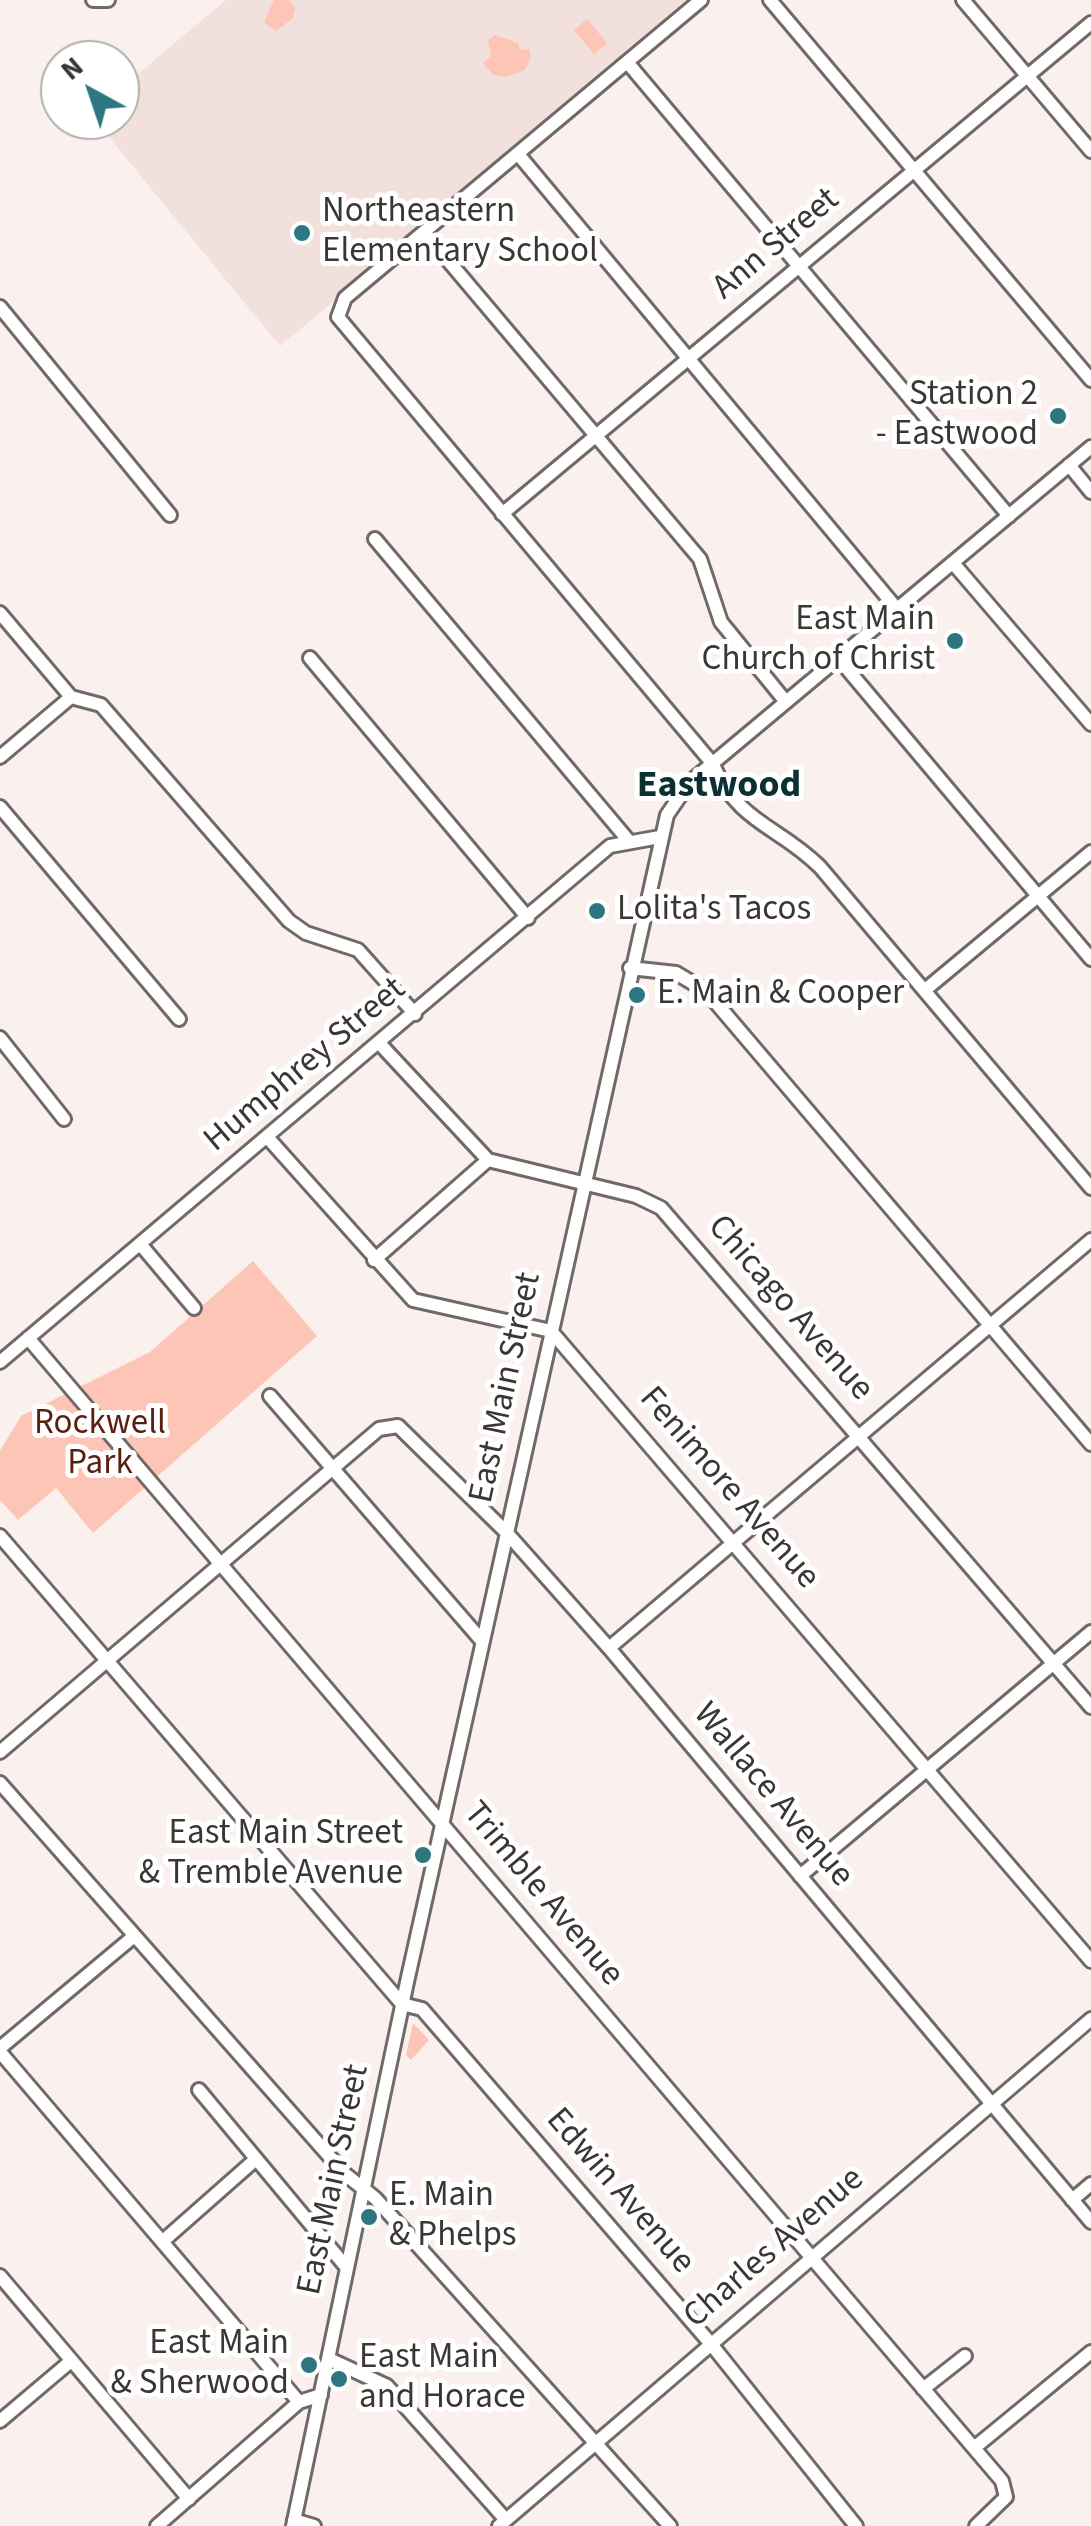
<!DOCTYPE html>
<html>
<head>
<meta charset="utf-8">
<style>
  body { margin:0 }
  #map { position:relative; width:1091px; height:2526px; overflow:hidden; background:#faf0ed; font-family:"Source Sans 3",sans-serif }
  canvas { display:block }
  .north { position:absolute; left:40px; top:40px; width:100px; height:100px; box-sizing:border-box; background:#fff; border:2px solid #b0afae; border-radius:50%; rotate:320deg; font-size:28px; font-weight:700; line-height:40px; text-align:center; color:#393635 }
  .north::after { content:''; display:block; margin:auto; width:35px; height:45px; background:#2e7780; clip-path:polygon(50% 0,100% 100%,50% 72%,0 100%) }
</style>
</head>
<body>
<div id="map">
<canvas width="1091" height="2526"></canvas>
<div class="north">N</div>
</div>
<script>
const ctx = document.querySelector('canvas').getContext('2d');
ctx.lineJoin = 'round';
function fillPath(path, color) { ctx.fillStyle = color; ctx.fill(path, 'evenodd'); }
function trace(path, color, width, dash) { ctx.strokeStyle = color; ctx.lineWidth = width; ctx.lineCap = dash ? 'butt' : 'round'; ctx.setLineDash(dash || []); ctx.stroke(path); }
function write(font, color, halo, rows, align = 'center') {
  ctx.font = font + ' "Source Sans 3",sans-serif'; ctx.lineWidth = 10; ctx.setLineDash([]); ctx.textBaseline = 'middle'; ctx.strokeStyle = halo; ctx.fillStyle = color; for (const [text, x, y, turn = 0] of rows) {
    ctx.save(); ctx.translate(x, y); ctx.rotate((+turn || 0) * Math.PI / 180); ctx.textAlign = isNaN(turn) ? turn : align; if (halo) ctx.strokeText(text, 0, 0); ctx.fillText(text, 0, 0); ctx.restore();
  }
}
const built = new Path2D(`
  M226,0h469l-415,346 -185,-226h25v-31z`);
const green = new Path2D(`
  M274,0h15l6,8 -2,10 -17,13 -12,-9z
  M587,19l20,24 -13,11 -20,-24z
  M495,35l23,8 2,7 9,-1 2,8 -6,13 -18,7 -13,-2 -11,-12 8,-7 -3,-16z
  M253,1261l64,75 -224,197 -37,-45 -38,32 -18,-20v-49l21,-35 129,-64z
  M413,2023l16,17 -18,20 -5,-5z`);
const minor = new Path2D(`
  M93,0h15
  M701,0l-356,298 -7,19 374,446c28,62 64,61 108,104l271,321
  M770,0l321,380
  M963,0l128,151
  M627,62l382,454
  M518,154l379,455
  M424,232l276,327 21,63 65,80
  M0,307l170,208
  M1069,465l22,27
  M502,514l589,-491
  M375,539l253,301
  M953,563l138,161
  M0,613l71,84 30,8 188,216 17,12 52,17 57,64
  M310,658l218,260
  M838,658l253,301
  M0,757l71,-60
  M0,807l179,212
  M630,968l46,5 30,18 385,453
  M925,990l166,-138
  M0,1038l64,81
  M380,1044l108,116 148,36 25,12 430,499
  M268,1138l145,162 138,31 540,630
  M141,1245l53,63
  M374,1260l114,-100
  M28,1338l974,1143 4,16 -30,29
  M0,1362l610,-516 50,-9
  M270,1396l212,245
  M0,1536l402,468 20,5 289,335 145,182
  M609,1648l482,-408
  M0,1752l379,-323 19,-3 108,106 103,116 482,574
  M0,1783l345,391 30,24 295,328
  M800,1876l291,-244
  M0,2048l133,-111
  M0,2052l299,350
  M199,2090l148,178
  M1072,2200l19,-16
  M163,2241l93,-82
  M0,2276l189,223
  M329,2359l58,27 119,134
  M923,2389l42,-33
  M0,2421l71,-60
  M974,2448l117,-96
  M294,2520l20,6
  M157,2526l142,-124 22,-7
  M293,2526l114,-544 260,-1167 22,-32 402,-336
  M499,2526l592,-507`);
const markers = [
  [302,233,10,"#2e7780"],
  [1058,416,10,"#2e7780"],
  [955,641,10,"#2e7780"],
  [597,911,10,"#2e7780"],
  [637,995,10,"#2e7780"],
  [423,1855,10,"#2e7780"],
  [369,2217,10,"#2e7780"],
  [309,2365,10,"#2e7780"],
  [339,2379,10,"#2e7780"]
];
const poiNames = [
  ["Northeastern",322,213],
  ["Elementary School",322,253],
  ["Station 2",1038,396,"right"],
  ["- Eastwood",1038,436,"right"],
  ["East Main",935,621,"right"],
  ["Church of Christ",935,661,"right"],
  ["Lolita's Tacos",617,911],
  ["E. Main & Cooper",657,995],
  ["East Main Street",403,1835,"right"],
  ["& Tremble Avenue",403,1875,"right"],
  ["E. Main",389,2197],
  ["& Phelps",389,2237],
  ["East Main",289,2345,"right"],
  ["& Sherwood",289,2385,"right"],
  ["East Main",359,2359],
  ["and Horace",359,2399]
];
const streetNames = [
  ["Ann Street",777,245,-40],
  ["Humphrey Street",306,1066,-40],
  ["Chicago Avenue",789,1309,49],
  ["East Main Street",507,1388,-78],
  ["Fenimore Avenue",728,1489,49],
  ["Wallace Avenue",772,1796,50],
  ["Trimble Avenue",542,1895,50],
  ["East Main Street",335,2180,-78],
  ["Edwin Avenue",619,2192,49],
  ["Charles Avenue",775,2249,-41]
];
const parkNames = [
  ["Rockwell",100,1425],
  ["Park",100,1465]
];
const neighbourhoodNames = [
  ["Eastwood",719,788]
];
fillPath(built, '#f1e0db');
fillPath(green, '#fdc5b6');
trace(minor, '#716967', 18);
trace(minor, '#fff', 12);
for (const [x, y, r, color] of markers) { const dot = new Path2D(); dot.arc(x, y, r, 0, 2 * Math.PI); ctx.fillStyle = color; ctx.fill(dot); trace(dot, '#fff', 4); }
write('35px', '#393635', '#fff', poiNames, 'left');
write('35px', '#393635', '#fff', streetNames);
write('35px', '#5a1f10', '#fff', parkNames);
write('bold 38px', '#0b2f33', '#fff', neighbourhoodNames);
</script>
</body>
</html>
